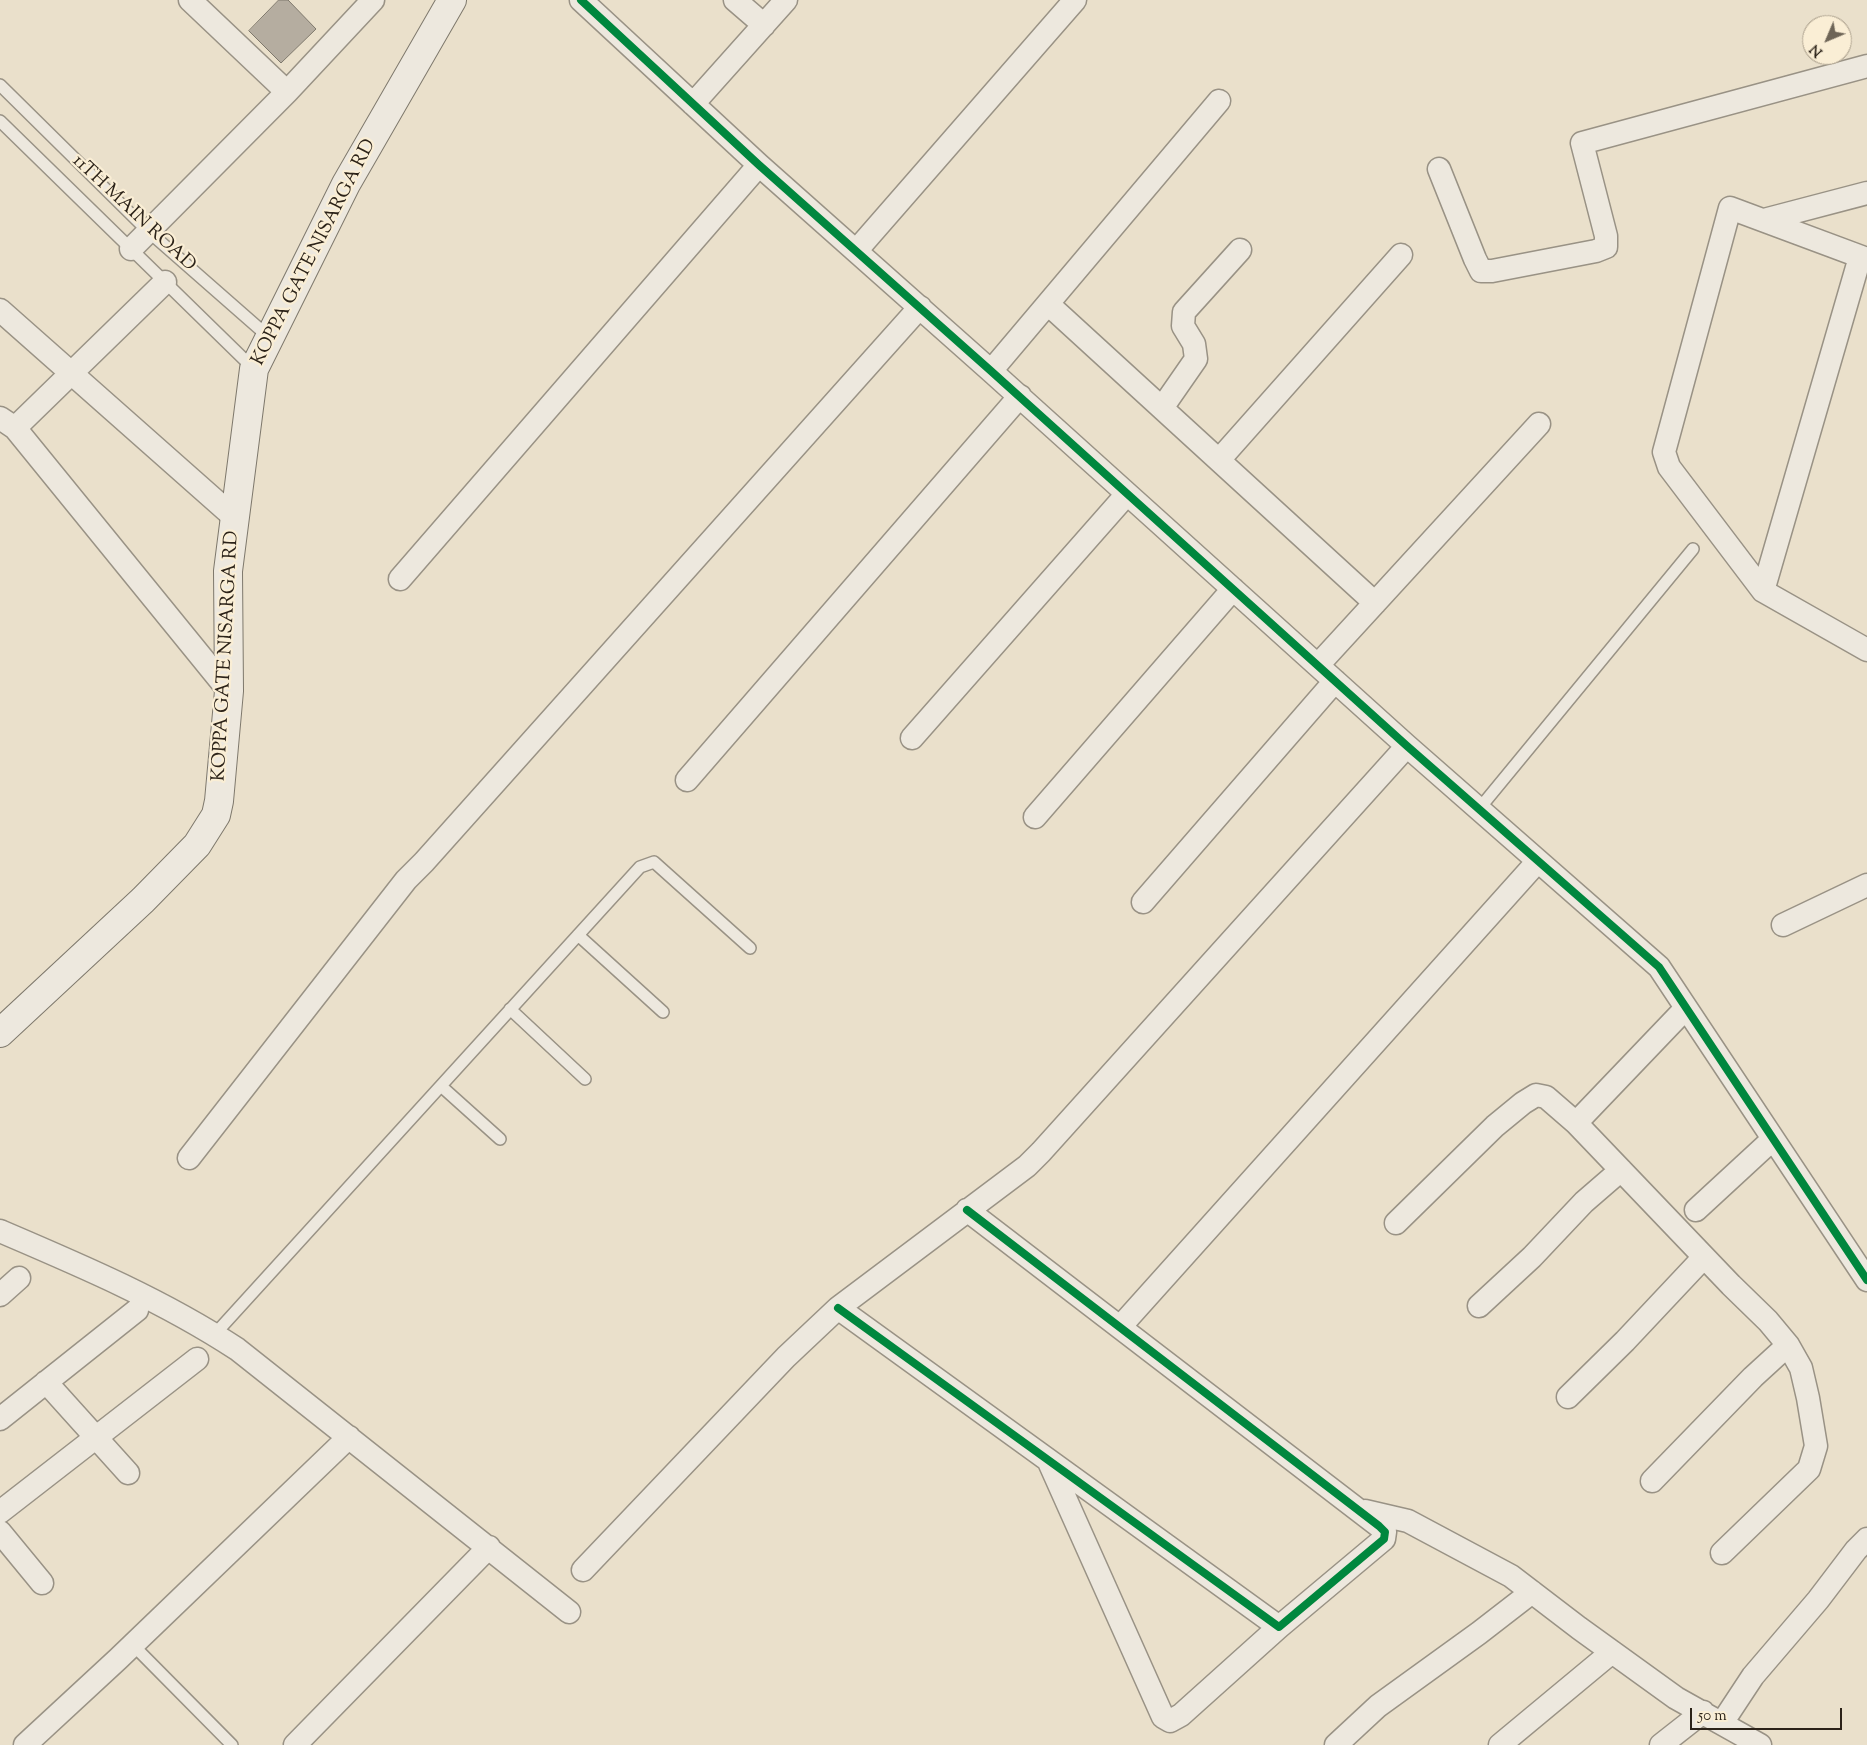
<!DOCTYPE html>
<html>
<head>
<meta charset="utf-8">
<style>
  body { margin:0 }
  #map { position:relative; width:1867px; height:1745px; overflow:hidden; background:#eae0cb; font-family:"Sorts Mill Goudy",serif }
  canvas { display:block }
  .north { position:absolute; left:1802px; top:15px; width:50px; height:50px; box-sizing:border-box; background:#faeed5; border:1px solid #a89d8a; border-radius:50%; rotate:225deg; font-size:14px; font-weight:700; line-height:20px; text-align:center; color:#2c2319 }
  .north::after { content:''; display:block; margin:auto; width:18px; height:22px; background:#6e6557; clip-path:polygon(50% 0,100% 100%,50% 72%,0 100%) }
  .scale { position:absolute; left:1690px; top:1708px; width:152px; height:22px; box-sizing:border-box; border:2px solid #2c2319; border-top:0; padding-left:6px; font-size:15px; line-height:18px; white-space:nowrap; color:#2c2319; -webkit-text-stroke:4px #faeed5; paint-order:stroke }
</style>
</head>
<body>
<div id="map">
<canvas width="1867" height="1745"></canvas>
<div class="north">N</div>
<div class="scale">50 m</div>
</div>
<script>
const ctx = document.querySelector('canvas').getContext('2d');
ctx.lineJoin = 'round';
function fillPath(path, color) { ctx.fillStyle = color; ctx.fill(path, 'evenodd'); }
function trace(path, color, width, dash) { ctx.strokeStyle = color; ctx.lineWidth = width; ctx.lineCap = dash ? 'butt' : 'round'; ctx.setLineDash(dash || []); ctx.stroke(path); }
function write(font, color, halo, rows, align = 'center') {
  ctx.font = font + ' "Sorts Mill Goudy",serif'; ctx.lineWidth = 4.5; ctx.setLineDash([]); ctx.textBaseline = 'middle'; ctx.strokeStyle = halo; ctx.fillStyle = color; for (const [text, x, y, turn = 0] of rows) {
    ctx.save(); ctx.translate(x, y); ctx.rotate((+turn || 0) * Math.PI / 180); ctx.textAlign = isNaN(turn) ? turn : align; if (halo) ctx.strokeText(text, 0, 0); ctx.fillText(text, 0, 0); ctx.restore();
  }
}
const building = new Path2D(`
  M279,0h9l28,29 -35,34 -32,-32z`);
const lane = new Path2D(`
  M0,85l148,146 122,107
  M0,121l254,248
  M1479,809l214,-260
  M578,935l85,77
  M510,1009l75,70
  M441,1086l59,53
  M215,1334l425,-467 14,-5 96,86
  M133,1645l99,100`);
const street = new Path2D(`
  M581,0l178,165 232,206 416,375 252,221 208,313
  M735,0l29,25
  M287,92l86,-92
  M693,104l93,-104
  M1439,169l36,90 6,12h11l104,-20 10,-4v-11l-24,-93 285,-77
  M1764,220l103,-27
  M131,249l156,-157 -97,-92
  M856,251l219,-251
  M1867,259l-137,-51 -66,244 5,15 94,124 104,59
  M1048,304l327,299
  M0,310l235,208
  M991,371l228,-270
  M1162,408l34,-49 -2,-15 -11,-18 1,-14 56,-62
  M0,418l15,10 214,263
  M15,428l150,-146
  M1219,460l182,-205
  M400,579l359,-414
  M1763,591l97,-334
  M1318,665l221,-241
  M912,738l215,-244
  M687,780l333,-384
  M1035,817l198,-228
  M1143,902l192,-221
  M1783,925l84,-40
  M1576,1123l110,-115
  M189,1158l217,-278 18,-18 496,-555
  M1696,1210l77,-71
  M1396,1223l99,-97 28,-23 13,-8 10,2 30,26 155,162 37,36 20,24 13,23 7,30 8,48 -7,23 -87,84
  M0,1231c82,35 162,69 237,118l332,263
  M0,1295l19,-17
  M1479,1306l53,-49 52,-55 37,-32
  M838,1308l441,319 105,-88 1,-7 -6,-6 -412,-316
  M1120,1327l418,-466
  M46,1382l82,91
  M1568,1397l57,-56 79,-84
  M0,1419l137,-109
  M1049,1462l114,255 7,4 11,-6 98,-88
  M1652,1481l101,-104 35,-32
  M1365,1511l43,10 103,55 68,52 97,70 84,47
  M0,1512l197,-153
  M0,1532l42,51
  M583,1570l203,-213 52,-49 189,-142 14,-14 366,-406
  M1722,1723l31,-47 65,-76 38,-50 11,-11
  M25,1745l93,-86 231,-222
  M295,1745l194,-198
  M1336,1745l42,-39 101,-73 53,-41
  M1500,1745l112,-93
  M1661,1745l42,-33`);
const secondary = new Path2D(`
  M0,1033l143,-133 54,-55 19,-30 3,-14 10,-110 -1,-120 26,-202 92,-185 106,-184`);
const cycleway = new Path2D(`
  M581,0l178,165 232,206 416,375 252,221 208,313
  M838,1308l441,319 105,-88 1,-7 -6,-6 -412,-316`);
const streetNames = [
  ["11TH MAIN ROAD",133,214,43],
  ["KOPPA GATE NISARGA RD",315,253,-63],
  ["KOPPA GATE NISARGA RD",227,656,-87]
];
fillPath(building, '#b5ada0');
trace(building, '#7e786c', 1);
trace(lane, '#999285', 14);
trace(street, '#999285', 25);
trace(secondary, '#7e786c', 30);
trace(lane, '#ede8de', 11);
trace(street, '#ede8de', 22);
trace(secondary, '#ede8de', 28);
trace(cycleway, '#00873e', 8);
write('19px', '#2c2319', '#faeed5', streetNames);
</script>
</body>
</html>
